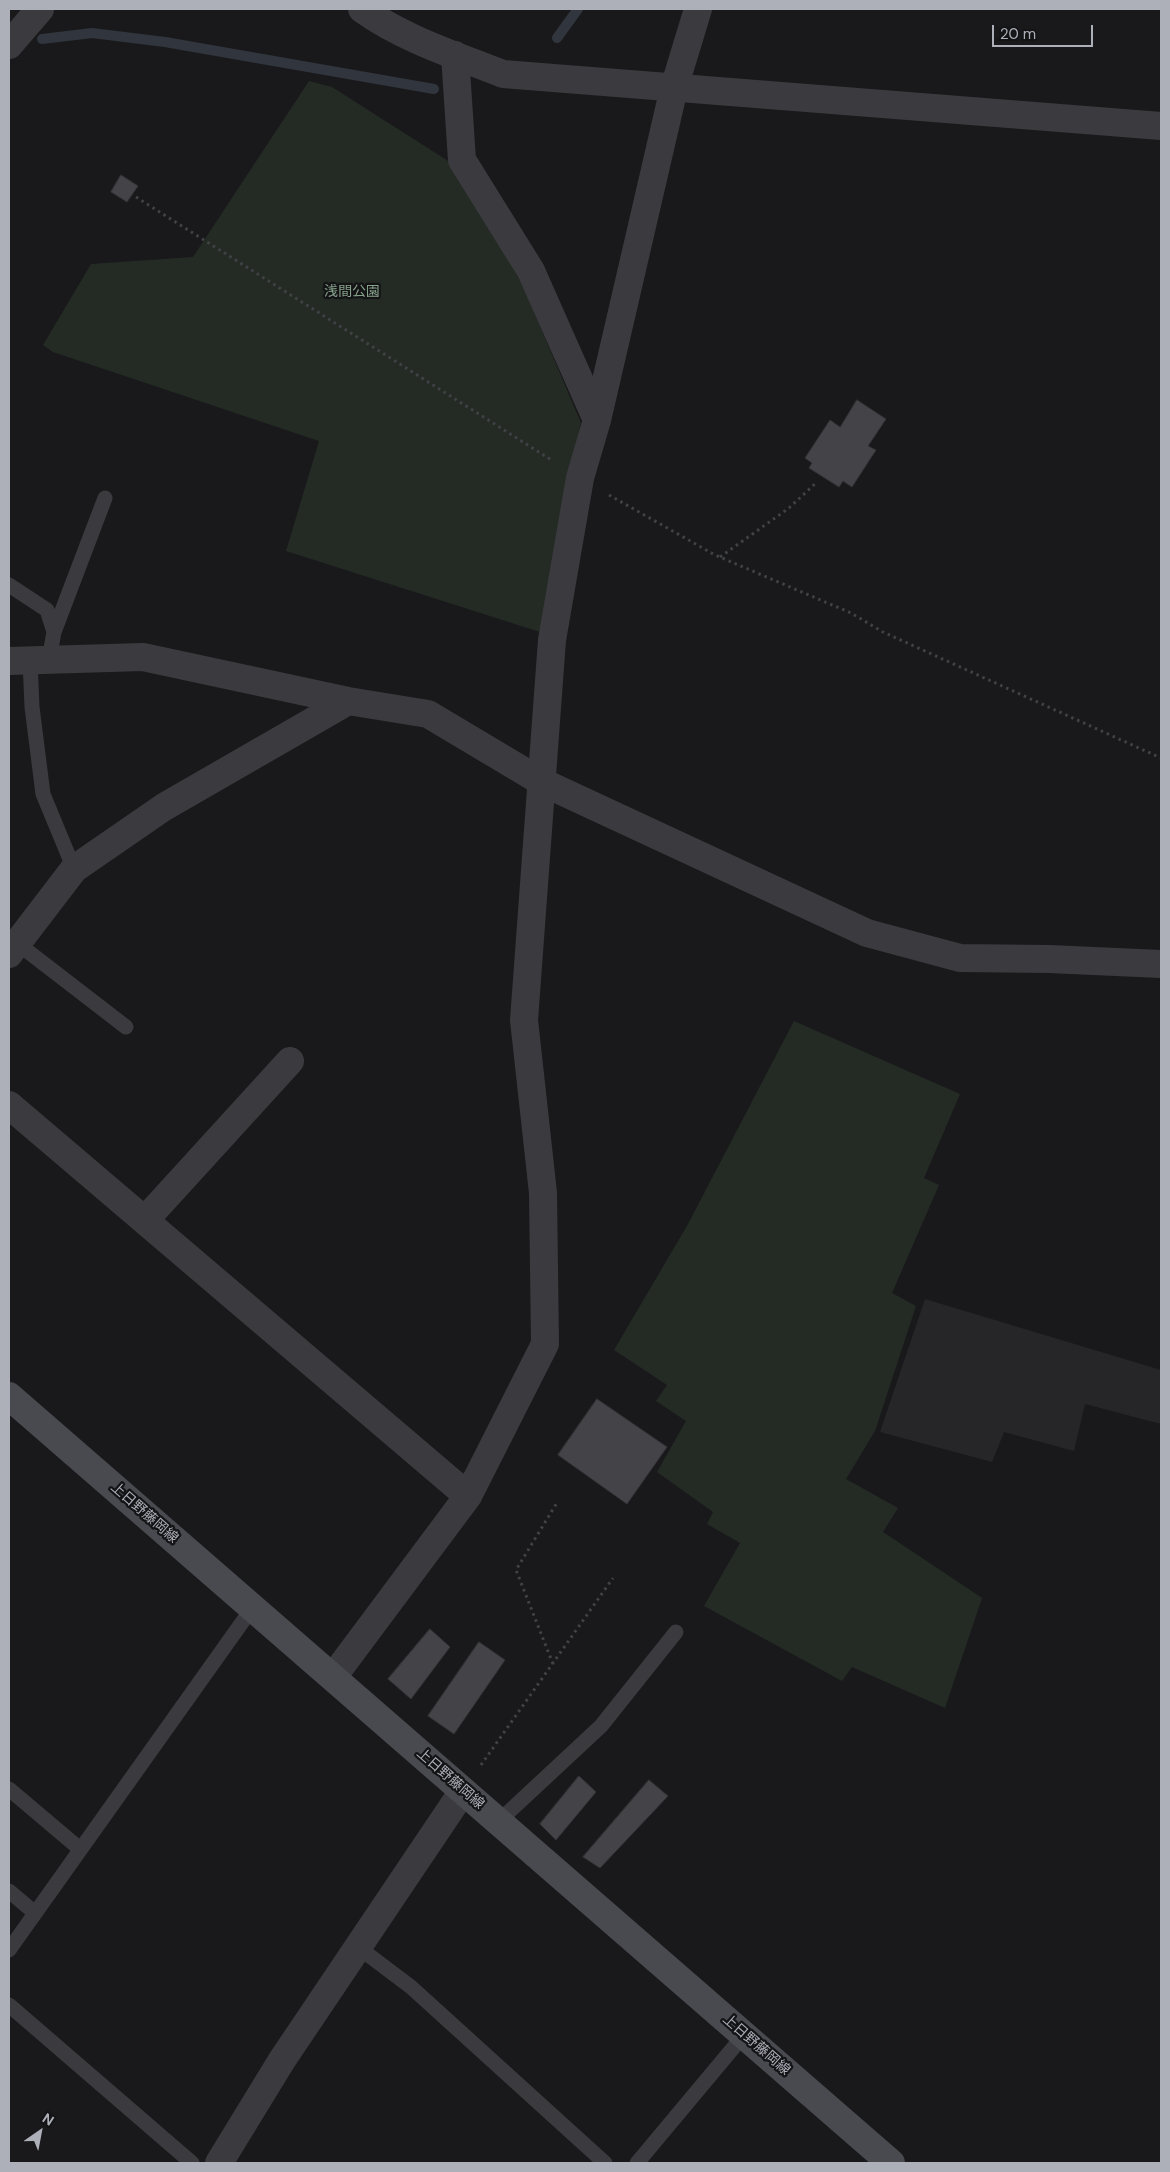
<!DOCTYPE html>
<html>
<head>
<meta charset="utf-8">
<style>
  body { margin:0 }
  #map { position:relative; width:1170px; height:2172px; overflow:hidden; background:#19191b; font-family:"DM Sans",sans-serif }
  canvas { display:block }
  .frame { position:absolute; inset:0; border:10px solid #adafb9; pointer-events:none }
  .north { position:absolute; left:15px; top:2107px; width:50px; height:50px; -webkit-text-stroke:4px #141416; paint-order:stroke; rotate:33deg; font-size:14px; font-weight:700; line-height:20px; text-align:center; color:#adafb9 }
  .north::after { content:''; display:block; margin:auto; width:18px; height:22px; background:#adafb9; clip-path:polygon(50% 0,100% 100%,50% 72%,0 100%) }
  .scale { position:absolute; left:992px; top:25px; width:101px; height:22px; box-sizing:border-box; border:2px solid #adafb9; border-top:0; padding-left:6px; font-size:15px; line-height:18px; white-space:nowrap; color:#adafb9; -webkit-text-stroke:4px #141416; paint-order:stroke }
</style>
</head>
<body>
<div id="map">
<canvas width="1170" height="2172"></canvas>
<div class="frame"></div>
<div class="north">N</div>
<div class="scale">20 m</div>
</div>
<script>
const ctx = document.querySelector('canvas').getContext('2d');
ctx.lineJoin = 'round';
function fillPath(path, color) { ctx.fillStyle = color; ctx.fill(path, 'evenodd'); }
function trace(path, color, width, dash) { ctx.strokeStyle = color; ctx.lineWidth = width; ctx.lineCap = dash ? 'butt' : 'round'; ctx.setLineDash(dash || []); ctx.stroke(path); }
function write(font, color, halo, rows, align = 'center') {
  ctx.font = font + ' "DM Sans","Noto Sans JP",sans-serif'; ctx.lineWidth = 4.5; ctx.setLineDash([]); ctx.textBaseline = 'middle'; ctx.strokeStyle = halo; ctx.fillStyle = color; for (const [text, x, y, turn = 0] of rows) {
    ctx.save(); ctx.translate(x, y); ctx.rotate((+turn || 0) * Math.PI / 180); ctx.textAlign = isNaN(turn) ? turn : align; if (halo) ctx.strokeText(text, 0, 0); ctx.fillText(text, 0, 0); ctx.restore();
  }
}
const built = new Path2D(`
  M925,1299l236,71v54l-76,-20 -11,47 -70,-19 -12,30 -112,-30z`);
const green = new Path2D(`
  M309,81l23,6 124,79 67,120 58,137 -20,87 -21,122 -254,-81 33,-110 -266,-89 -10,-7 48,-81 102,-7z
  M794,1021l166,73 -36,84 15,7 -47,108 24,13 -41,125 -29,48 52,29 -15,24 99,66 -37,110 -93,-41 -10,14 -138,-75 36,-63 -33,-19 6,-12 -56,-40 29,-51 -30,-20 11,-16 -53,-35 74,-126z`);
const stream = new Path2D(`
  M557,38l21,-29
  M42,39l50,-6 73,9 269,47`);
const building = new Path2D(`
  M121,175l17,11 -11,16 -16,-10z
  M857,400l29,19 -18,27 8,4 -24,37 -9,-6 -4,6 -30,-19 3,-5 -7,-5 25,-38 10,7z
  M597,1399l70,48 -40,57 -69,-49z
  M430,1629l20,18 -39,52 -23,-20z
  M479,1642l26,18 -51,74 -26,-18z
  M579,1776l17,16 -40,48 -16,-16z
  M649,1780l19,16 -68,72 -17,-11z`);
const path = new Path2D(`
  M136,197l417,264
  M609,495l106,60 136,58 32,19 278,126
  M720,557l69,-49 28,-26
  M553,1664l-37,-94 42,-69
  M481,1765l132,-187`);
const service = new Path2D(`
  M9,585l38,25 7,22 -5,28
  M54,632l51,-134
  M30,660l2,47 11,87 31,75
  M17,943l109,84
  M9,1789l71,60
  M499,1821l102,-95 75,-94
  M9,1891l26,22
  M358,1947l53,40 194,176
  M9,1950l244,-343
  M9,2005l183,158
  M637,2163l107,-128`);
const minor = new Path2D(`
  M9,45l31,-36
  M455,55l7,105 69,111 66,149
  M9,661l134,-4 205,44 80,13 114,68 325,151 93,25 89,1 112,5
  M9,954l65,-85 90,-62 184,-106
  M9,1105l459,391
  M145,1220l145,-159
  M333,1677l135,-181 77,-152 -2,-151 -19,-173 28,-380 28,-162 17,-58 77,-332 24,-79
  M219,2163l63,-103 181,-269`);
const tertiary = new Path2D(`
  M362,9c42,30 93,46 141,65l658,52`);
const secondary = new Path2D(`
  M9,1396l882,767`);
const parkNames = [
  ["浅間公園",352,292]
];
const streetNames = [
  ["上日野藤岡線",144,1513,41],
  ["上日野藤岡線",450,1779,41],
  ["上日野藤岡線",756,2045,41]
];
fillPath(built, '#262528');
fillPath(green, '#242b25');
trace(stream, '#31363e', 10);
fillPath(building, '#444448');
trace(building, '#343337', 1);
trace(path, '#414246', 3, [2.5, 4]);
trace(service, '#3b3b3f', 15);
trace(minor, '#3b3b3f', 28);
trace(tertiary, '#3b3b3f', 28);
trace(secondary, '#494a4f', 28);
write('14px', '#87a28b', '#141416', parkNames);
write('14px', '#adafb9', '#141416', streetNames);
</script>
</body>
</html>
